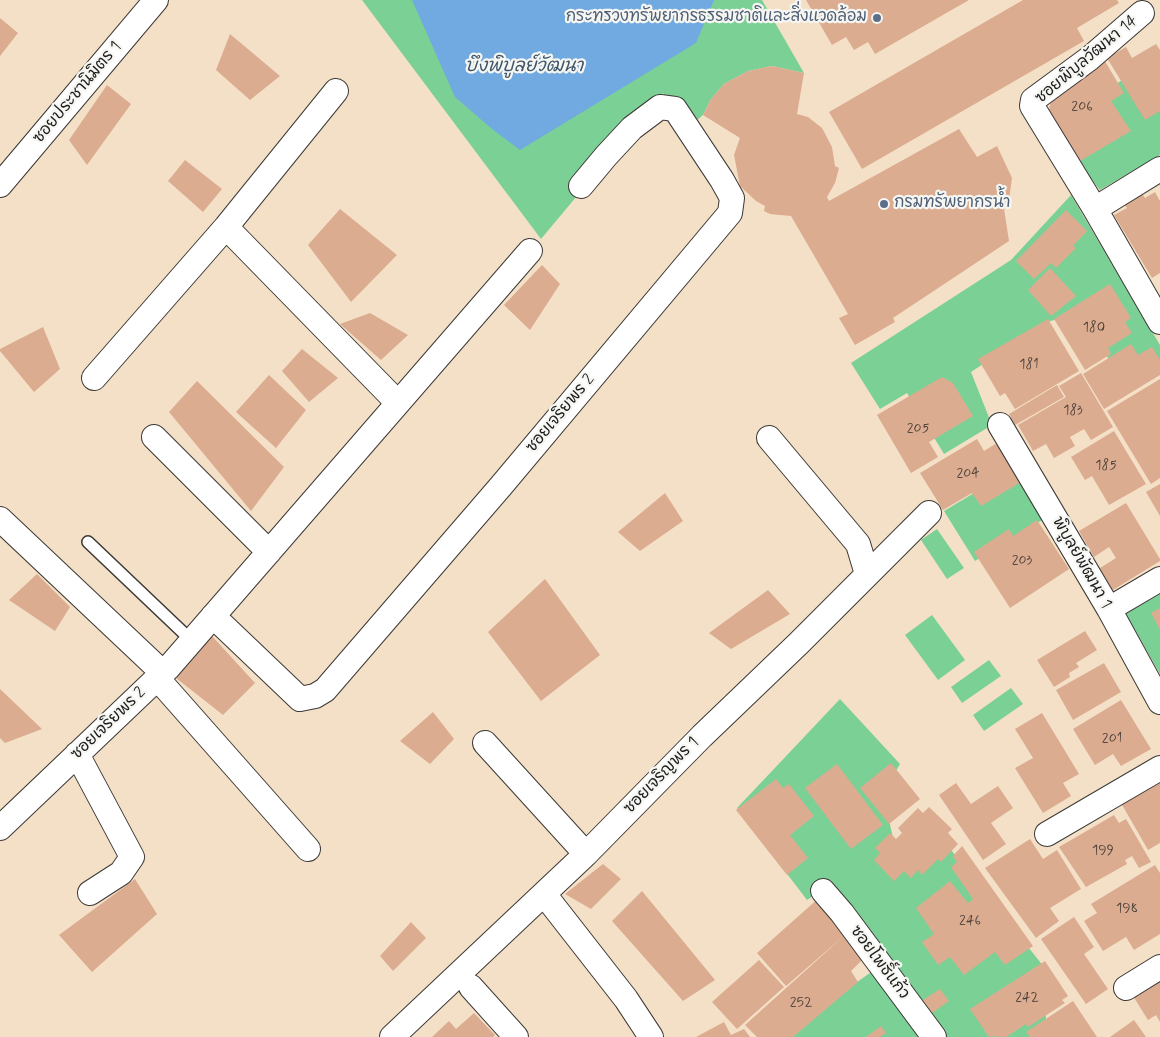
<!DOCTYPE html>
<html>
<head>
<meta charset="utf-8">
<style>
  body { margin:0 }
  canvas { display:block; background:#f4e0c6 }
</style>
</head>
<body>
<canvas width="1160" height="1037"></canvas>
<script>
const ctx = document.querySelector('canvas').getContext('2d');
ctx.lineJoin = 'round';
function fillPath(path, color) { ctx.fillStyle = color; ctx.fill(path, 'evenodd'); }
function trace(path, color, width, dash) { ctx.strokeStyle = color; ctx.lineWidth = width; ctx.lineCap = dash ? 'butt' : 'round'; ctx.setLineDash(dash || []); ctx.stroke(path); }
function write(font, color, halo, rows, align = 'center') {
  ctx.font = font + ' Mynerve,"Playpen Sans Thai",sans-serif'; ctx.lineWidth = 4.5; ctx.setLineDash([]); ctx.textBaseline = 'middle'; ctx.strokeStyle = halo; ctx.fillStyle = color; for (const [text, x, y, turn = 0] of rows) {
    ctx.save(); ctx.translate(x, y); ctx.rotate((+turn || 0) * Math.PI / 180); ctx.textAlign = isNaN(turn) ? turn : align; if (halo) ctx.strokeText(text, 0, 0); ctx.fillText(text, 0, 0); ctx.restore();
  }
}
const green = new Path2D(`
  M362,0h400l42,73 -32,-7 -24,5 -24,13 -13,15 -8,16 -14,12 -26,-34 -122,146z
  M1126,77l34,23v55l-60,35 -28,-35 25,-57z
  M1071,195l89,150v28l-49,-11 -35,-48 -29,8 -76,50 21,53 -48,29 -37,-61 -27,16 -29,-46 160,-103z
  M1014,469l30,50 -69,42 -31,-50z
  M937,529l27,39 -17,11 -26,-39z
  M1160,592v82l-34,-60z
  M932,615l33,45 -27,20 -33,-45z
  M989,660l12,16 -39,27 -11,-16z
  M1011,688l12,16 -39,27 -11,-16z
  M840,699l60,65 -17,29 12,54 45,-11 104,131 2,53 -16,17h-250l94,-67 -59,-75 -8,5 -70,-92z`);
const water = new Path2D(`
  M412,0h302l-18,43 -176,107 -28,-21 -37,-32z`);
const building = new Path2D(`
  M806,0h163l-94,54 -7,-12 -14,8 -8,-13 -14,8z
  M1023,0h94l2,3 -42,25 7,13 -222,128 -33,-57z
  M0,18l18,15 -18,23z
  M230,34l50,42 -30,24 -34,-30z
  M1156,44l4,6v61l-15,9 -38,-62 19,-11 6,11z
  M1103,58l21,35 -13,8 20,30 -51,30 -32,-48 3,-12z
  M772,66l32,7 -7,41 11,3 14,11 10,19 3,19 4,2 -4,15 -8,14 2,4 130,-72 18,28 20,-11 15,32 -3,22 -5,9 5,32 -116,77 2,4 -40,23 -16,-27 9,-4 -57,-98 -21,-2 -6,-3 1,-5 -9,-5 -16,-15 -6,-31 6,-17 -37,-23 8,-16 13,-15 24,-13z
  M107,85l24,19 -44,61 -18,-25z
  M185,160l37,29 -19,23 -35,-31z
  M1139,189l6,9 10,-6 5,9v72l-8,5 -38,-63 13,-7 -6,-9z
  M340,209l57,46 -46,47 -43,-57z
  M1066,210l21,21 -14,15 3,2 -20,20 -5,-5 -17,16 -18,-18z
  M542,265l18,19 -30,46 -26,-25z
  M1050,268l26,28 -25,20 -23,-26z
  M1110,284l21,34 -6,4 7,11 -24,15 3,6 -26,16 -31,-51z
  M370,313l38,22 -27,25 -41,-36z
  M1048,319l31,52 -64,38 -10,-16 -5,3 -22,-37z
  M43,327l17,42 -26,23 -34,-41v-2z
  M1131,344l7,11 14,-8 8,13v15l-56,34 -21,-35z
  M302,349l36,29 -29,24 -27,-31z
  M1081,373l32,54 -22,13 -7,-11 -14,8 5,9 -21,12 -8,-14 -13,7 -15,-26 48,-28 -7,-11z
  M269,375l37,35 -30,38 -40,-36z
  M942,377l11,6 20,33 -44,26 9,15 -27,16 -34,-58z
  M1160,379v99l-9,6 -44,-73z
  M197,381l87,86 -33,44 -82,-99z
  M1057,385l7,12 -49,28 -6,-11z
  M1114,431l32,53 -37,21 -17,-29 -7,4 -14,-23z
  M977,439l7,12 13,-8 24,39 -40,24 -9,-13 -29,17 -23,-37z
  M1160,484v32l-14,-24z
  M665,493l18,28 -43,30 -22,-19z
  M1126,503l34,56v2l-47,29 -13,-22 16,-10 -7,-11 -15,10 -15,-26z
  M1037,520l32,49 -59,39 -36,-56 35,-23 4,7z
  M37,574l33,33 -15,24 -46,-31z
  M545,579l55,76 -59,46 -53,-69z
  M768,590l22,24 -59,35 -22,-16z
  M1160,608v22l-9,-17z
  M1085,631l12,19 -21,13 3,4 -10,6 1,4 -16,10 -17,-27z
  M212,636l43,47 -32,32 -47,-37z
  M1104,663l17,29 -48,28 -17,-30z
  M0,689l42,40 -37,14 -5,-5z
  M1121,700l30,49 -30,17 -8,-12 -18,11 -22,-36z
  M433,712l21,27 -24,25 -30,-23z
  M1042,713l37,61 -16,9 8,13 -28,17 -28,-45 18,-10 -18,-29z
  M891,763l29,36 -31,25 -29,-36z
  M837,764l46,61 -32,24 -46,-61z
  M776,779l7,9 6,-4 25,32 -24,19 18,23 -21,17 -51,-65z
  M1160,780v63l-12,7 -27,-47z
  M956,783l15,21 27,-18 15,22 -22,15 15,21 -23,16 -44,-65z
  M929,807l23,22 -4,4 10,11 -17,18 -3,-3 -16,16 -4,-5 -7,8 -7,-7 -10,10 -20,-21 6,-7 -5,-5 15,-15 6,6 6,-6 -4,-5 20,-20 5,5z
  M1114,815l5,8 7,-4 25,43 -12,6 -7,-12 -7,4 2,4 -41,23 -27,-40z
  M1030,839l13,20 14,-9 24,39 -31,19 9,13 -23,17 -51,-70z
  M962,846l71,100 -28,19 -10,-13 -31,23 -14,-18 -12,8 -16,-23 12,-8 -18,-26 34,-27 18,22 5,-4 -22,-32 6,-5 -4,-6z
  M603,864l18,15 -30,30 -26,-15z
  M1155,865l5,8v61l-26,16 -8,-13 -23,14 -19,-30 13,-8 -6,-9z
  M135,879l22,35 -65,58 -33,-37z
  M642,891l73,89 -32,21 -71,-80z
  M820,897l46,59 -15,15 7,11 -65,55h-36l-12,-12 100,-90 -59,51 -29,-33z
  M1074,917l20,30 -10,7 24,35 -22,15 -45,-65z
  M411,922l15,16 -33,33 -13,-15z
  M759,960l25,27 -47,42 -25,-27z
  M1045,961l23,35 -6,4 3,3 -37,24 -2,-3 -20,13h-8l-1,-1 -8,1 -19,-28z
  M1160,980v42l-4,-7 -8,5 -15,-24z
  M940,989l9,12 -20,14 -9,-13z
  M1073,1001l24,36h-67l-4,-5z
  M474,1013l21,22 -2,2h-61l17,-16 7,8z
  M1134,1020l12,17h-36z
  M724,1022l7,13 13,-6 6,8h-54z
  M881,1026l5,7 -6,4h-14z`);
const lane = new Path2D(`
  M88,542l104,99`);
const street = new Path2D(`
  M1142,13l-52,45 -57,42 -1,6 63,103 65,113
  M0,185l156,-185
  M1095,209l65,-40
  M226,227l172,176
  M94,378l132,-151 110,-136
  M1000,425l109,184 51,93
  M154,437l115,115
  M769,438l89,106 9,30
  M0,519l163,154
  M1109,609l51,-30
  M213,616l87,83 15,-3 10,-6 176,-204 229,-273 2,-15 -10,-18 -47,-71 -15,-2 -28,21 -26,28 -25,30
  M157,678l151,171
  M485,743l101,111
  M77,754l55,103 -11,16 -31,20
  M0,828l169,-161 361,-416
  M1047,834l113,-66
  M823,891l19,22 92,124
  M544,894l82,105 25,38
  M471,987l45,50
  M1126,988l34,-21
  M392,1037l194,-183 116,-118 97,-93 130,-130`);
const markers = [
  [877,18,5,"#5c6f8a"],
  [884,204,5,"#5c6f8a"]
];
const numberNames = [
  ["206",1082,107],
  ["180",1094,328],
  ["181",1029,365],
  ["183",1073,411],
  ["205",918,429],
  ["185",1106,466],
  ["204",968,474],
  ["203",1022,561],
  ["201",1112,739],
  ["199",1103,851],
  ["198",1127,909],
  ["246",970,921],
  ["242",1027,998],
  ["252",801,1003]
];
const serviceNames = [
  ["กระทรวงทรัพยากรธรรมชาติและสิ่งแวดล้อม",867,18],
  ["กรมทรัพยากรน้ำ",894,204,"left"]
];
const streetNames = [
  ["ซอยพิบูลวัฒนา 14",1087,60,-40],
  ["ซอยประชานิมิตร 1",78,93,-50],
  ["ซอยเจริยพร 2",561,414,-50],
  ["พิบูลย์พัฒนา 1",1081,563,60],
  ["ซอยเจริยพร 2",109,724,-44],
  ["ซอยเจริญพร 1",662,776,-46],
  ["ซอยโพธิ์แก้ว",879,963,53]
];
const waterNames = [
  ["บึงพิบูลย์วัฒนา",524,67]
];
fillPath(green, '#7bd195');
fillPath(water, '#70aae0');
fillPath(building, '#dbac90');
trace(lane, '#3c3936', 14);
trace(street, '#3c3936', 26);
trace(lane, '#fff', 11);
trace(street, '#fff', 24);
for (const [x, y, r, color] of markers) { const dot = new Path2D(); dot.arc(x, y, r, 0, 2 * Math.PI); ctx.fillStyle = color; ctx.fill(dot); trace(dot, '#f6f6f2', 2); }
write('14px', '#4c4039', null, numberNames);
write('16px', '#4e5e75', '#f6f6f2', serviceNames, 'right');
write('16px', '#1c1c1c', '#f6f6f2', streetNames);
write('italic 18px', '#3e556a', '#f6f6f2', waterNames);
</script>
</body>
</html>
